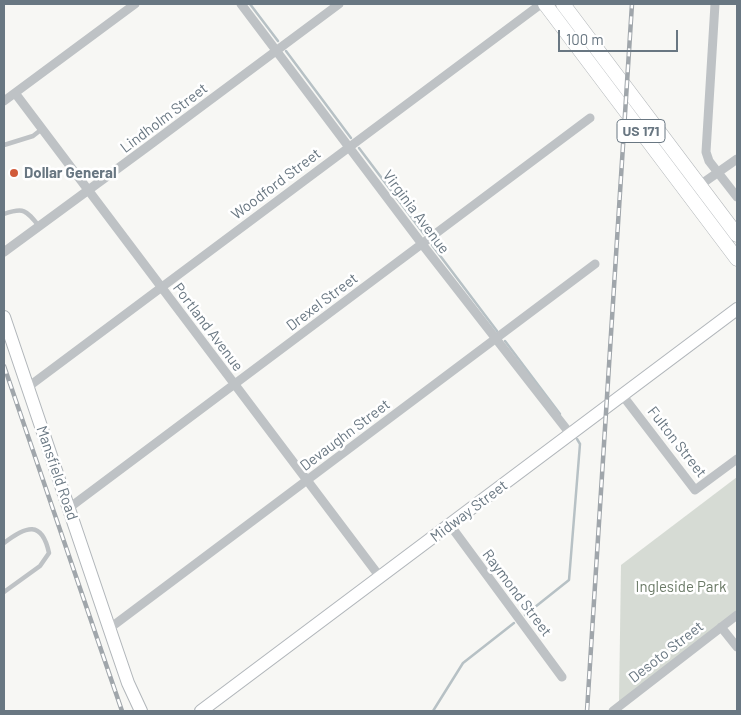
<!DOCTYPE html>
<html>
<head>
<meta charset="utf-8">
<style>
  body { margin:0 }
  #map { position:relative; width:741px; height:715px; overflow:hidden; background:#f7f7f4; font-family:Barlow,sans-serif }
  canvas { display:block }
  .frame { position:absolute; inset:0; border:5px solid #697782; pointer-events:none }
  .scale { position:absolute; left:558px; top:30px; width:120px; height:22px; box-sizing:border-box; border:2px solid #697782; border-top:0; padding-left:6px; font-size:15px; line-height:18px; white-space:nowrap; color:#697782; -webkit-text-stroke:4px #fff; paint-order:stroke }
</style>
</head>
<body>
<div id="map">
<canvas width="741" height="715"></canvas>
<div class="frame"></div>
<div class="scale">100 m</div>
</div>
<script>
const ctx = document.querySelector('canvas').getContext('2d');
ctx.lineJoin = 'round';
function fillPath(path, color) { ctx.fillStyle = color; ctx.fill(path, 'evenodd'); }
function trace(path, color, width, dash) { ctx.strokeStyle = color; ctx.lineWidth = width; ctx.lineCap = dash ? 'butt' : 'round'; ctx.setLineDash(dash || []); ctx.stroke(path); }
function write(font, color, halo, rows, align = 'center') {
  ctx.font = font + ' Barlow,sans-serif'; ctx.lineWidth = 5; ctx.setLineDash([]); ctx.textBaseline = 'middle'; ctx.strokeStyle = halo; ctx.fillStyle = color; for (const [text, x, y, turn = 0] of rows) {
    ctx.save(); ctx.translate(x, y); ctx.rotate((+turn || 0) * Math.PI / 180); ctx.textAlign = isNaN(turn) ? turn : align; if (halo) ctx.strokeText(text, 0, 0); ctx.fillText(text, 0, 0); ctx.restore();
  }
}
const green = new Path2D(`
  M737,477v134l-118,91 2,-137z`);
const stream = new Path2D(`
  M250,4l28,37
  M286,51l65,87
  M359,148l65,86
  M432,245l65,86
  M505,341l55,73
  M525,615l44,-35 11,-136 -3,-5
  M433,711l30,-48 51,-40`);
const lane = new Path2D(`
  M4,145l29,-9 9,-7
  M4,214c20,-7 22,-4 35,12
  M4,543c22,-17 38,-23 45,10l-9,13 -36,26`);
const street = new Path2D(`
  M241,4l181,240 149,191
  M715,4l-9,148 3,9 28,36
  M15,93l365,484
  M4,101l131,-97
  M700,185l37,-26
  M4,252l143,-105 192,-143
  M28,387l513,-383
  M623,396l72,94 42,-31
  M69,508l521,-390
  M450,525l112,152
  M721,627l16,20
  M110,628l485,-364
  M613,711l124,-96`);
const secondary = new Path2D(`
  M4,317l112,331 12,35 13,28
  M201,711l536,-402`);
const primary = new Path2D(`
  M545,4l192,255
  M563,4l174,231`);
const rail = new Path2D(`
  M4,366l118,345
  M587,711l45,-707`);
const markers = [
  [14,173,5,"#d15b3a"]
];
const shields = [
  [641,131,48]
];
const shieldNames = [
  ["US 171",641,131]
];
const streetNames = [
  ["Lindholm Street",164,118,-37],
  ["Woodford Street",276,184,-37],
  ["Virginia Avenue",416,212,53],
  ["Drexel Street",322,302,-37],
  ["Portland Avenue",208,327,53],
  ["Devaughn Street",345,435,-37],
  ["Fulton Street",677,442,52],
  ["Mansfield Road",57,473,71],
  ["Midway Street",469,511,-37],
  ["Raymond Street",517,593,53],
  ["Desoto Street",666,652,-38]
];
const poiNames = [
  ["Dollar General",24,173]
];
const parkNames = [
  ["Ingleside Park",681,587]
];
fillPath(green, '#d6dbd4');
trace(stream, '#b7c1c5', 2.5);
trace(secondary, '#b1b6ba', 14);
trace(primary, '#b2b6b9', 15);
trace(lane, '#bec2c5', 4.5);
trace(street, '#bec2c5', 9);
trace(secondary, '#fff', 12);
trace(primary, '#fff', 14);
trace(rail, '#a0a6ab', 4.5);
trace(rail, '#fff', 2.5, [8]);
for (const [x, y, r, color] of markers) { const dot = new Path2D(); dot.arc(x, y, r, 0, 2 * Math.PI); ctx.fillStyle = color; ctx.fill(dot); trace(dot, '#fff', 2); }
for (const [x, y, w] of shields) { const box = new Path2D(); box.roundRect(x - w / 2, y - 11.5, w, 23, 4); ctx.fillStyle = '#fff'; ctx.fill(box); trace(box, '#697782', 1); }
write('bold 14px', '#697782', null, shieldNames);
write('15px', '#697782', '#fff', streetNames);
write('bold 15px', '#697782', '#fff', poiNames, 'left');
write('15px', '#6b7a67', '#fff', parkNames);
</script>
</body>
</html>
